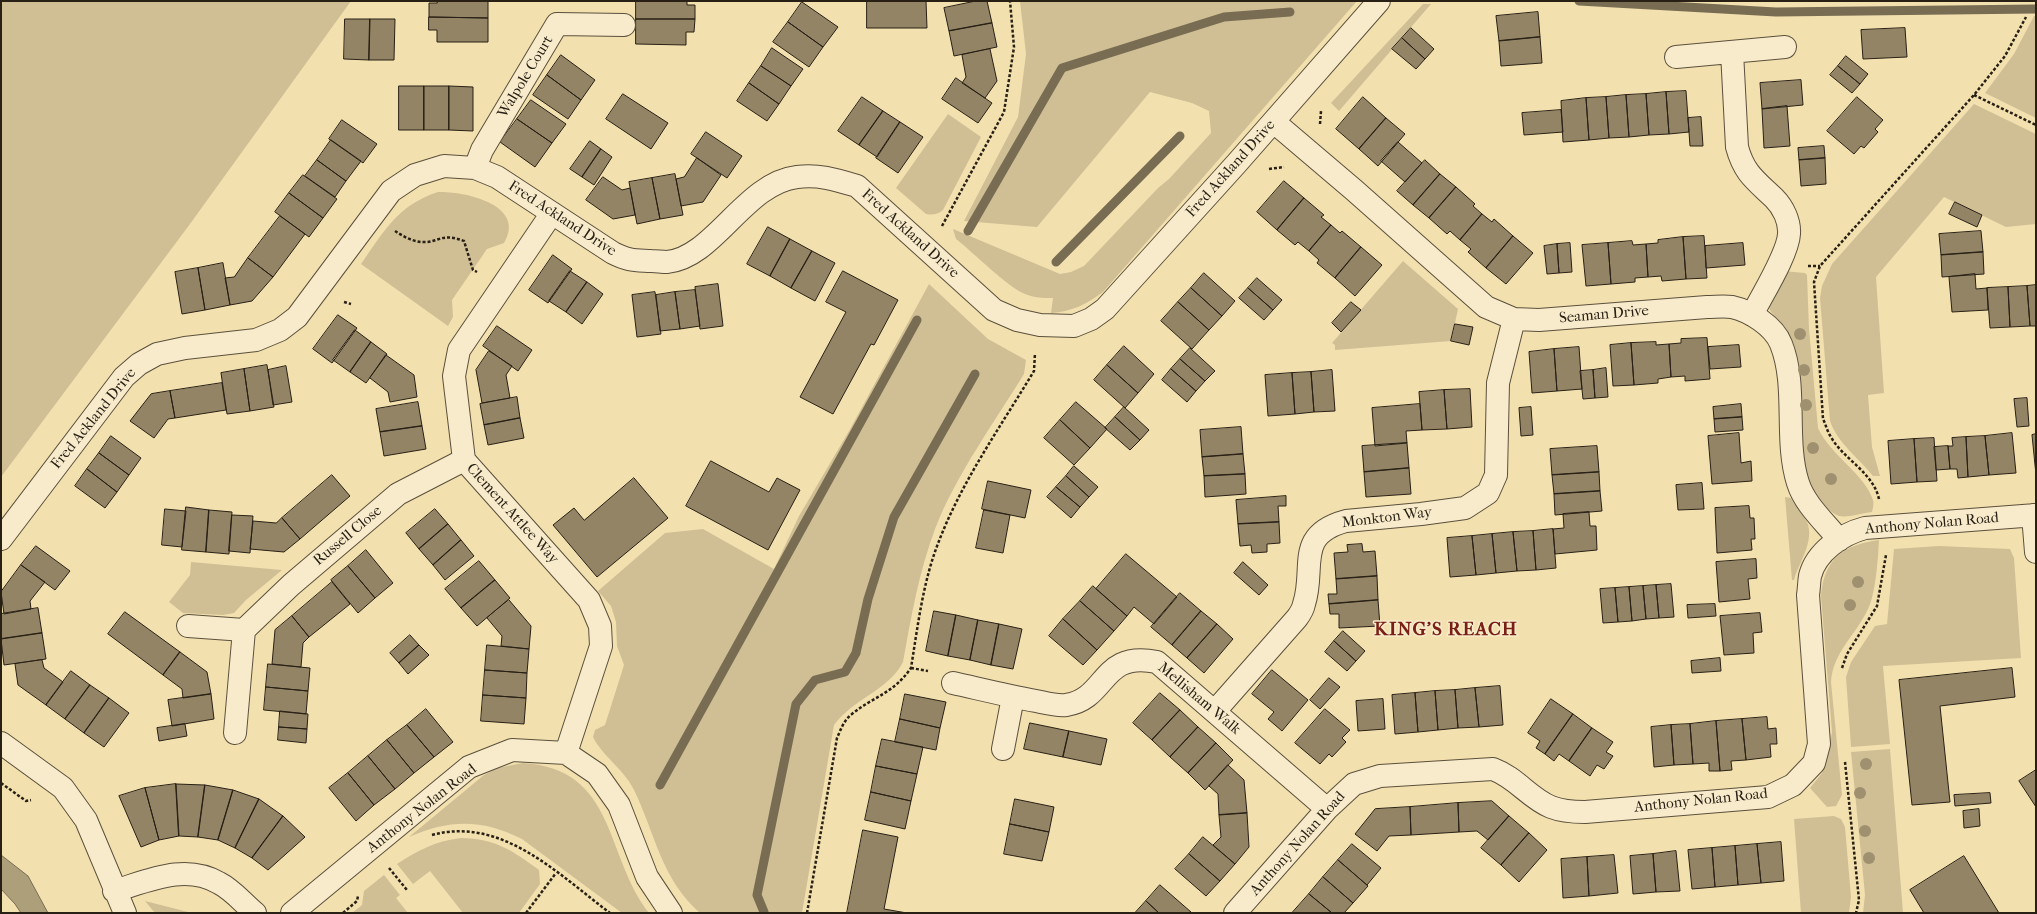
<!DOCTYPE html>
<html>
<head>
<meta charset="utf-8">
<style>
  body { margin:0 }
  #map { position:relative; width:2037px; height:914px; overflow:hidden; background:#f3e0af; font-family:"IM FELL French Canon",serif }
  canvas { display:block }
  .frame { position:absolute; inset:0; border:2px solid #282015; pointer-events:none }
</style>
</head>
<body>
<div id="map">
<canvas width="2037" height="914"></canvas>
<div class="frame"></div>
</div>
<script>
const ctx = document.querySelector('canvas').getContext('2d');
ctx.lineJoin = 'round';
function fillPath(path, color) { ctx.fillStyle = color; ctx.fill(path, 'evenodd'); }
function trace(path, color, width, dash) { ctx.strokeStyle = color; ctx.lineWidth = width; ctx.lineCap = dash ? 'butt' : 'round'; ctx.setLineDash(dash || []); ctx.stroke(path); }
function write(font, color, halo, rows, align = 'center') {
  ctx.font = font + ' "IM FELL French Canon",serif'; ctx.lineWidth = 3; ctx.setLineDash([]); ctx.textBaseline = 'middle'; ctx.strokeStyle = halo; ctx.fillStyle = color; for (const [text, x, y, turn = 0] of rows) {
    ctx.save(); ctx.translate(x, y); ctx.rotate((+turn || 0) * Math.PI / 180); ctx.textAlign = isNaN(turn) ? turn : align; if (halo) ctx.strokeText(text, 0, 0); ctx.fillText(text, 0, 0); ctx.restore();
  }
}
const green = new Path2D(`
  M1,1h350l-161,223 -189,253z
  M1020,1h337l-254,291c-16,12 -32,20 -52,21l2,-15c-10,0 -19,0 -28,-4 -19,-8 -51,-41 -69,-55l-3,-10 107,45 11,-2 13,-6 74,-78 11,-9 42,-46 -2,-22 -17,-8 -42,-11 -113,135 -73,-6 54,-104 8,-63z
  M1423,4h8l-92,107 -8,-8z
  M2034,16h2v102l-51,-25 29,-39z
  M1974,104l62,30v90l-30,3 -62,-30 -68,80 8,116 -16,2 4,52 8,29h-7c-14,-18 -35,-32 -43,-55l-10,-123 2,-12 10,-22z
  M948,114l33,23 -38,73c-6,5 -10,5 -17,4l-30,-26z
  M438,192c27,-1 89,13 66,51l-17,6 -35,51 1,17 -5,9 -87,-62c23,-33 37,-59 77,-72z
  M1403,261l55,48 -7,32 -116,9v-5l-3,-2z
  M1783,271l22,2 2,2 2,54 9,99c13,28 46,45 55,72 1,3 0,8 -1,12 -10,1 -24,6 -33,4 -6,-2 -12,-8 -17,-13 -32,-36 -17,-99 -25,-145 -2,-13 -7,-25 -16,-35 -5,-6 -10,-9 -13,-17z
  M929,284l59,55 38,21 -2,14c-30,49 -68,101 -89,155 -16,43 -24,88 -32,133 -15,29 -49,36 -69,63l-32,188h-102c-39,-34 -45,-80 -66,-123 -10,-21 -31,-33 -41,-53l2,-7 10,-5 19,-60 -7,-19 -1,-24 -5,-16 -13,-15 67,-58 38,-4 71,40 25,-53 50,-85z
  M1785,497l6,1c5,8 12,16 16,24 8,19 -8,40 -13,58h-2z
  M1879,540c-1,18 -3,53 -11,69 -12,26 -35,43 -37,73l11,113 -6,11 -9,1 -17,-19 12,-15 5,-13 5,-28 -11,-136c3,-38 23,-51 58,-56z
  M1939,546l71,3 4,9 7,100 -138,8 7,78 -39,3 -5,-70 5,-15 24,-36 12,-2 7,-75z
  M191,562l91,8 -36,30 -12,13 -11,2 -40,-2 -14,-11 21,-27z
  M1890,749l13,164h-40l2,-18 -14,-143z
  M523,763c94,6 81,92 126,150h-27l-100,-74c-40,-20 -72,-20 -113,-2l75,-62 13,-7z
  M1834,816l7,3 4,8 6,70 -2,16h-48l-7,-94z
  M461,838c35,1 51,12 78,32l1,14 -21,29h-56l-33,-42 -17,13 -16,-20c21,-14 39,-23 64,-26z
  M384,875l16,20 -4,3 12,15h-56l10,-8 2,-14z
  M145,901l47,12h-37z`);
const water = new Path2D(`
  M1,855l27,21 20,37h-27l-6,-9 -14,-15z`);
const stream = new Path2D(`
  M1579,1l197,11 260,-3
  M968,231l94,-163 162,-51 66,-5
  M1056,262l124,-126
  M660,785l257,-465
  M764,912l-7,-17 39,-191 19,-24 30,-8 11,-19 12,-54 26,-82 81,-143`);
const building = new Path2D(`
  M437,1h51v17l-59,-1v-14h8z
  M636,1h51v4h8v14h-59z
  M867,1h59l1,27h-60z
  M976,1h11l5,22 -43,8 -5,-23z
  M802,2l36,25 -15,20 -35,-25z
  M1538,12l2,25 -41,4 -3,-25z
  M429,17l59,1v24h-51v-12h-8z
  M345,19h25l-1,41 -25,-1z
  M370,19h25l-1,41h-25z
  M636,19h59l-1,13h-8v13l-50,-1z
  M788,22l35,25 -14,20 -36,-25z
  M992,23l5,24 -43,9 -5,-25z
  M1411,28l23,21 -9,10 -23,-21z
  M1905,28l2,29 -44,2 -2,-29z
  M1540,37l2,26 -41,3 -2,-25z
  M1402,38l23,21 -9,10 -24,-20z
  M772,48l31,21 -12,17 -30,-20z
  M990,49l7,32 -12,17 -23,-15 4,-6 -4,-22z
  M561,55l34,25 -14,20 -34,-25z
  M1846,56l22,18 -8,10 -22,-18z
  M761,66l30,20 -12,18 -30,-21z
  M1838,66l22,18 -8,9 -22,-18z
  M547,75l34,25 -13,19 -35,-24z
  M956,78l36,25 -14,20 -36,-24z
  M1801,80l2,25 -41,4 -2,-26z
  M749,83l30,21 -12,17 -30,-20z
  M399,86h25v44h-25z
  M424,86h25v44h-25z
  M449,86l24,1v44l-24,-1z
  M1686,91l3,41 -20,2 -3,-42z
  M1666,92l3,42 -20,1 -3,-41z
  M623,94l45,29 -17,26 -45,-30z
  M1646,94l3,41 -20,2 -3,-42z
  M1626,95l3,42 -20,1 -3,-41z
  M862,97l21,14 -24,34 -21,-14z
  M1363,97l23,21 -27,31 -23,-20z
  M1606,97l3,41 -20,2 -3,-42z
  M1857,97l26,23 -8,9 3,3 -14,16 -3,-2 -7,8 -27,-23z
  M1586,98l3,42 -26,2 -2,-41z
  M531,100l35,24 -14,19 -35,-24z
  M1787,106l3,40 -26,2 -2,-39z
  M1561,110l2,22 -39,3 -2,-22z
  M883,111l17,11 -23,35 -18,-12z
  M1701,117l2,29h-13l-2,-28z
  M1386,118l19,16 -27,32 -19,-17z
  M517,119l35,24 -17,24 -35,-25z
  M342,120l35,24 -14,19 -34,-24z
  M900,122l23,15 -25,36 -22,-15z
  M706,132l36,24 -15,22 -36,-24z
  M331,140l30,21 -15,20 -29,-21z
  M590,141l11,8 -19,28 -12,-8z
  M1398,142l24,21 -17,19 -24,-21z
  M1824,146l1,12 -26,2 -1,-12z
  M601,149l11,8 -18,28 -12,-8z
  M697,158l24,17 -18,27 -22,4 -5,-27 8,-2z
  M1825,158l1,26 -25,2 -2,-26z
  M317,160l29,21 -11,16 -30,-21z
  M1425,160l15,14 -27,31 -16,-14z
  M675,174l8,41 -23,4 -8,-41z
  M1440,174l16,13 -27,31 -16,-13z
  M303,175l34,24 -14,19 -34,-25z
  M603,177l19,13 8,-2 5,27 -22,4 -27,-19z
  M652,178l8,41 -23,5 -8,-42z
  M1284,181l20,17 -27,32 -20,-18z
  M1456,187l19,17 -2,2 9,8 -22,26 -10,-9 -3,3 -18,-16z
  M289,193l34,25 -14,19 -34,-25z
  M1304,198l20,17 -3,2 10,8 -22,26 -11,-9 -3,3 -18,-15z
  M1955,202l27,13 -5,12 -28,-13z
  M1482,214l10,8 2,-3 19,17 -27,32 -18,-16 3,-3 -11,-9z
  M280,216l25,18 -32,43 -25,-19z
  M1331,225l9,8 2,-2 19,16 -26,31 -18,-15 2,-3 -10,-9z
  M768,227l22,12 -20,37 -23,-12z
  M1981,231l2,21 -42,3 -2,-21z
  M1513,236l20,17 -27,31 -20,-16z
  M1704,236l3,42 -21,1 -3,-42z
  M1683,237l3,42 -24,2 -1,-5 -13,1 -2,-33 12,-1v-3z
  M790,239l22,12 -21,37 -21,-12z
  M1632,241l1,4 13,-1 2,33 -13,1v4l-24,2 -3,-41z
  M1570,243l2,29 -13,1 -2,-29z
  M1608,243l3,41 -25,2 -4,-41z
  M1743,243l2,22 -39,3 -1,-22z
  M1557,244l2,29 -12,1 -3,-28z
  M1361,247l21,18 -27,31 -20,-18z
  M812,251l23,12 -20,38 -24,-13z
  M1983,252l1,22 -42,3 -1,-22z
  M553,255l19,14 -24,34 -19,-13z
  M248,258l25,19 -21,24 -22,4 -5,-27 9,-1z
  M223,263l7,42 -25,5 -7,-42z
  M198,268l7,42 -23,4 -7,-42z
  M570,271l17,11 -21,30 -17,-11z
  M843,271l55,29 -24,45 -3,-1 -38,70 -33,-17 46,-85 -20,-10z
  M1204,273l31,28 -13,15 -31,-28z
  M1975,274l1,15 11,-1 1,22 -36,2 -3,-35z
  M1257,278l25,22 -9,10 -25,-22z
  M587,282l16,12 -21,30 -16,-12z
  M718,284l5,42 -23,3 -5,-42z
  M2036,285v41h-6l-3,-40z
  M2027,286l3,40 -20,1 -2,-40z
  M2008,287l2,40 -20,1 -3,-40z
  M1191,288l31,28 -13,14 -31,-28z
  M1248,288l25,22 -9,10 -25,-22z
  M695,290l5,36 -20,3 -5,-37z
  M655,292l6,42 -24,3 -5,-42z
  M675,292l5,37 -20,2 -4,-36z
  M1178,302l31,28 -17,19 -31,-28z
  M1351,302l10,8 -20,22 -9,-9z
  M338,315l19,13 -25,35 -19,-14z
  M1455,324l18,3 -4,18 -18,-4z
  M497,326l35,24 -14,21 -35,-25z
  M355,330l16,12 -21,30 -17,-12z
  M1707,338l3,41 -25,2v-5l-14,1 -2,-33 12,-1v-4z
  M371,342l16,12 -21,29 -16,-11z
  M1656,342v3l13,-1 2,33 -13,2v4l-24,2 -3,-42z
  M1631,343l3,42 -21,1 -3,-41z
  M1739,345l2,22 -31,2 -2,-22z
  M1124,346l30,28 -16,19 -31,-28z
  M1579,347l3,42 -25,2 -3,-42z
  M1190,348l25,23 -10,10 -25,-22z
  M1554,349l3,42 -25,2 -3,-41z
  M489,351l23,15 -6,9 4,23 -28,5 -6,-33z
  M386,355l28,20 3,22 -27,5 -2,-10 -18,-14z
  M1180,359l25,22 -9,10 -25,-22z
  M267,365l7,42 -24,4 -6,-42z
  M1107,365l31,28 -13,15 -31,-28z
  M286,366l6,36 -19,3 -5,-35z
  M1606,368l2,29 -13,1 -2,-28z
  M244,369l6,42 -23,3 -6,-41z
  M1171,369l25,22 -9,11 -25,-22z
  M1332,370l3,41 -21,1 -3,-40z
  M1593,370l2,28 -12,1 -3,-28z
  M1311,372l3,40 -19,2 -3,-41z
  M1292,373l3,41 -27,2 -3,-41z
  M222,383l4,27 -51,8 -5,-27z
  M1470,389l2,38 -25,2 -3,-39z
  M1444,390l3,39 -25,1 -3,-38z
  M170,391l5,27 -7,1 -14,19 -24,-17 21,-27z
  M517,397l3,21 -36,7 -4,-21z
  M2027,398l2,28 -12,1 -3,-28z
  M418,402l4,24 -42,6 -4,-23z
  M1076,402l31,27 -17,19 -30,-28z
  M1420,404l2,26 -16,1 1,12 -32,3 -3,-38z
  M1741,404l1,13 -28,2 -1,-12z
  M1124,407l25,23 -9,10 -25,-23z
  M1531,407l2,28 -12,1 -2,-28z
  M1115,417l25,23 -10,10 -25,-22z
  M1742,417l1,13 -28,2 -1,-13z
  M520,418l4,20 -36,7 -4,-20z
  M1060,420l30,28 -16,17 -30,-27z
  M422,426l4,23 -42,7 -4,-24z
  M1241,427l2,27 -41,3 -2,-27z
  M1739,433l2,30 10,-2 1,20 -40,3 -4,-48z
  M2012,433l4,40 -27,2 -4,-39z
  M2036,434v41l-4,-40z
  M111,436l30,22 -12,17 -30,-22z
  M1985,436l4,39 -21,2 -2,-40z
  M1966,437l2,40 -10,1 -1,-9h-7l-2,-23h5l-1,-8z
  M1934,438l3,43 -20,1 -3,-43z
  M1914,439l3,43 -26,2 -3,-43z
  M1407,443l2,25 -45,4 -2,-26z
  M1597,446l2,26 -47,3 -2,-26z
  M1948,446l2,23 -14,1 -2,-23z
  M99,453l30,22 -12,17 -30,-23z
  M1243,454l2,20 -41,2 -2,-19z
  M711,461l58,31 8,-14 23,12 -32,60 -82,-44z
  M1074,466l24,21 -9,10 -23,-21z
  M1409,468l2,26 -45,3 -2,-25z
  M87,469l30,23 -12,16 -30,-22z
  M1599,472l1,19 -46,3 -2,-19z
  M1245,474l1,20 -41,3 -1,-21z
  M332,475l18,21 -50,43 -18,-21z
  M1066,476l23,21 -9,10 -24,-20z
  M634,478l34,40 -71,59 -44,-52 21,-17 10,12z
  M988,481l43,9 -6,28 -43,-9z
  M1702,483l2,26 -26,1 -2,-25z
  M1056,487l24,20 -9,11 -24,-21z
  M1600,491l2,20 -47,4 -1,-21z
  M1286,496v10h-8l1,16 -41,2 -2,-24z
  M1749,506l1,12h4l1,21h-4l1,11 -35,3 -2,-45z
  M186,507l23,3 -3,42 -24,-2z
  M165,509l21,2 -4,36 -20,-2z
  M435,509l13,15 -29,25 -13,-16z
  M209,510l23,2 -3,42 -23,-2z
  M984,510l26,5 -7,38 -27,-5z
  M1589,512l1,14h6l1,24 -42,4 -2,-25 11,-1 -1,-14z
  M232,515l21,1 -3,37 -21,-2z
  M282,518l18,21 -16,13 -34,-3 3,-28 23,2z
  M1279,522l1,21 -13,1v8l-15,1 -1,-8 -11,1 -2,-22z
  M448,524l13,16 -28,25 -14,-16z
  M1553,529l3,39 -20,2 -3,-39z
  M1533,531l3,39 -19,1 -4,-39z
  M1513,532l4,39 -21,2 -4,-39z
  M1492,534l4,39 -20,2 -4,-39z
  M1472,536l4,39 -26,2 -3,-39z
  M461,540l13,16 -29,24 -12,-15z
  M1362,544l1,8 12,-1 2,25 -41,3 -2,-26 14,-1 -1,-7z
  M36,546l34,25 -15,19 -34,-25z
  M366,550l27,33 -18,15 -27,-32z
  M1126,554l51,43 -23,27 -20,-17 -7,9 -31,-27z
  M1756,559l1,19 -9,1 2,20 -31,3 -3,-40z
  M479,561l16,19 -34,28 -16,-19z
  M1243,562l25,23 -9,10 -25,-22z
  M21,565l24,17 -15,19 1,8 -27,5 -3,-22z
  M348,566l27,32 -17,15 -27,-33z
  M1377,576l1,24 -49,4 -1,-10h9l-1,-15z
  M495,580l15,18 -33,28 -16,-18z
  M332,582l18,22 -41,33 -17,-21z
  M1671,584l3,33 -15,1 -3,-33z
  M1656,585l3,33 -13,1 -3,-33z
  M1093,586l34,30 -13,15 -34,-30z
  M1643,586l3,33 -14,2 -3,-34z
  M1629,587l3,34 -14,1 -3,-34z
  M1615,588l3,34 -15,1 -3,-34z
  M1180,593l21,18 -29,34 -21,-18z
  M509,600l22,26 -2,23 -28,-3 1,-10 -15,-18z
  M1378,600l2,26 -41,2v-14h-9l-1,-10z
  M1080,601l34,30 -17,19 -34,-31z
  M1715,604l1,12 -28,2 -1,-13z
  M38,608l4,25 -41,6v-25z
  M934,611l22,4 -8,41 -22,-5z
  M1201,611l16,13 -30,34 -15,-13z
  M125,612l55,40 -17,23 -55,-41z
  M1760,613l2,19 -9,1 1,20 -30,2 -4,-39z
  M956,615l22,5 -8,40 -22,-4z
  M292,616l17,21 -6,6 -2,24 -29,-3 3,-34z
  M1063,619l34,31 -14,15 -34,-29z
  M978,620l21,4 -8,41 -21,-5z
  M999,624l23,5 -9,40 -22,-4z
  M1217,624l16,15 -29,34 -17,-15z
  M1343,631l22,20 -9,10 -22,-20z
  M42,633l4,26 -42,6 -3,-26z
  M410,635l9,10 -20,18 -9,-10z
  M1334,641l22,20 -9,10 -22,-19z
  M419,645l10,10 -21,19 -9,-11z
  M487,645l42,4 -2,24 -42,-3z
  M180,652l27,20 4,22 -28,4 -1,-9 -19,-14z
  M1720,658l1,13 -29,2 -1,-12z
  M42,660l2,8 19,14 -17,23 -28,-20 -3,-21z
  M268,664l42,4 -2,23 -42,-4z
  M2012,668l3,29 -75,9 10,96 -38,3 -13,-125z
  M485,670l42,3 -1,25 -43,-3z
  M1272,670l36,30 -26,31 -14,-12 6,-7 -22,-18z
  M71,671l19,14 -25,34 -19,-14z
  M1329,678l11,9 -20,22 -10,-9z
  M90,685l19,13 -25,35 -19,-14z
  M1500,686l3,39 -24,2 -4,-39z
  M266,687l42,4 -2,23 -42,-4z
  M1475,688l4,39 -21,1 -3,-38z
  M1455,690l3,38 -20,2 -3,-39z
  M1435,691l3,39 -20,2 -3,-39z
  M1160,693l20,17 -28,30 -19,-17z
  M1415,693l3,39 -23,2 -3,-39z
  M211,694l3,25 -42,7 -4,-26z
  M905,694l41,8 -6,26 -40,-9z
  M483,695l43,3 -2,26 -43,-3z
  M109,698l20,15 -25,34 -20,-14z
  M1383,699l2,30 -27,2 -2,-30z
  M1551,699l22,15 -28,40 -9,-6 4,-7 -12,-8z
  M426,709l27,33 -19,15 -27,-32z
  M1325,709l25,21 -8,8 4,4 -14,15 -3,-3 -9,10 -25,-21z
  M1180,710l18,17 -28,30 -18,-17z
  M280,711l28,3 -1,15 -28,-2z
  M1573,714l19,14 -23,33 -10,-7 -5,7 -9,-7z
  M1767,717l1,12 8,-1 1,16h-7l1,13 -25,3 -4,-41z
  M900,719l40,9 -4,22 -41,-8z
  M1742,719l4,41 -15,1 1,9 -12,1 -4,-50z
  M1716,721l4,50h-11v-8l-16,1 -3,-40z
  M1030,723l39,8 -6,26 -39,-8z
  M185,724l2,12 -28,5 -2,-13z
  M1690,724l3,40 -19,1 -3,-40z
  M407,725l27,32 -20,16 -27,-33z
  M1671,725l3,40 -20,2 -3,-40z
  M279,727l28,2 -1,14 -28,-3z
  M1198,727l18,16 -28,30 -18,-16z
  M1592,728l21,14 -7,10 7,4 -9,13 -7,-4 -7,11 -21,-15z
  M1069,731l38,8 -6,26 -38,-8z
  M882,739l41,8 -6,27 -41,-8z
  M387,740l27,33 -19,16 -27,-33z
  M1216,743l17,17 -28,30 -17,-17z
  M368,756l27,33 -21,16 -26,-32z
  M1228,765l16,15 3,33 -28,2 -1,-21 -9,-8z
  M876,766l41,8 -6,27 -40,-9z
  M2036,770v37l-17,-26z
  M348,773l26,32 -18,16 -27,-33z
  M176,784l3,52 -20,4 -14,-52z
  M176,784l29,1 -7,52 -19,-1z
  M205,785l28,5 -15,50 -20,-3z
  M145,788l14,52 -18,7 -22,-51z
  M233,790l26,9 -24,49 -17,-8z
  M871,792l40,9 -6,28 -40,-9z
  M1990,793l1,10 -36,3 -1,-11z
  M259,799l24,17 -31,42 -17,-10z
  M1015,799l39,8 -5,25 -39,-8z
  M1492,801l17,15 -21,24 -11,-9 -18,1 -1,-29z
  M1458,803l1,29 -48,3 -1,-28z
  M1410,807l1,28 -22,1 -12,15 -22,-17 20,-25z
  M1979,809l1,17 -16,2 -1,-17z
  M1247,813l2,34 -14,17 -22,-19 8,-8 -2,-22z
  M283,816l22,21 -37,33 -16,-12z
  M1509,816l20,17 -28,32 -20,-17z
  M1010,824l39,8 -7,29 -38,-7z
  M863,830l35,7 -14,72 23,4h-60z
  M1529,833l18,17 -28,32 -18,-17z
  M1203,837l32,27 -15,17 -31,-27z
  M1781,842l3,39 -23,2 -4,-39z
  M1352,844l29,24 -14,17 -29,-25z
  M1757,844l4,39 -23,2 -3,-39z
  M1735,846l3,39 -23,2 -3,-39z
  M1712,848l3,39 -23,2 -4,-39z
  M1676,851l4,40 -24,1 -3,-38z
  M1189,854l31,27 -14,15 -31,-27z
  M1653,854l3,38 -23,2 -3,-38z
  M1614,855l4,38 -29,3 -2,-39z
  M1964,856l35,57h-75l-14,-23z
  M1587,857l2,39 -26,2 -2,-39z
  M1338,860l30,26 -15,17 -30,-26z
  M1323,877l30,26 -9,10h-12l-23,-19z
  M1160,885l31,27 -1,1h-31l-13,-12z
  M1309,894l23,19h-40z
  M1146,901l13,12h-24z`);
const path = new Path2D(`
  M1974,95l62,30
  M1320,124l1,-13
  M1269,169l15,-2
  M942,226l62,-114 10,-65 -4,-46
  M395,231c9,6 20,12 32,11 4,0 8,-2 12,-3 9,-3 17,-1 25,2l9,29 4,2
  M1808,266h12
  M344,302l7,2
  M1879,499c-6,-27 -36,-40 -48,-62 -4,-6 -5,-12 -8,-18l-9,-137 6,-16 154,-171 31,-39 21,-39
  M911,668l17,3
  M1842,668l5,-14 30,-48 9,-51
  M1845,762l14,138 -3,13
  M1,783l25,18 5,-1
  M432,835c70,-19 126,39 178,78
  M389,868l18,22
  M343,913l14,-12 1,-5
  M526,913l30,-40
  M807,913l30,-175c4,-9 7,-18 15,-24 22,-18 41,-20 59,-46 7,-43 12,-87 28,-127 23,-60 62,-115 95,-170l1,-18`);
const minor = new Path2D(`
  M1732,52l5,95c7,26 18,33 37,51 9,9 16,23 15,36 -1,20 -27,61 -37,81
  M1676,57l109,-10
  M1274,122l80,68 132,117 28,12 25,1 168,-13c8,0 17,-1 25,0 18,4 42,19 49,37 17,42 3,96 17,139 7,22 27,39 41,57
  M475,168l7,-18 75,-126 67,1
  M552,213l-93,137 -5,26 10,84 125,140 11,26 1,20 -35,107
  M2033,515l3,37
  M1,539l123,-162 15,-13 18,-10 28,-6 71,-8 24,-10 17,-13 94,-126 24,-16 29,-9 31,2 22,9 116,76c16,8 22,7 38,8 5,0 11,1 16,1 47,-4 78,-79 130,-85 22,-3 40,3 60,9l137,124 23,10 23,5 34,1 17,-7 14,-10 132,-146 142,-162
  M188,626l56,4
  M953,683c27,6 55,13 83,18 10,2 20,5 30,4 42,-6 34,-55 91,-43l170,147
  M1215,711l82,-93c3,-4 6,-9 7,-14 12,-36 -10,-69 42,-83l75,-7 44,-6 23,-15 8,-18 2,-92 16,-64
  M235,733l9,-103 47,-45 107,-91 66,-34
  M1,743l62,45 23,32 39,93
  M1003,749l10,-52
  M114,891c34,-10 71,-28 105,-8 14,7 24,20 36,30
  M292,913l177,-146 43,-17 54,3 31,21 22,31 28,72 24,36
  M1235,913l92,-104 27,-25 26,-8 113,-7c24,9 36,29 58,38 10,4 23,5 34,5l183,-15 25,-12 21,-22 5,-19 -11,-149c1,-6 1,-13 2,-19 6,-24 32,-42 55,-48l171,-13`);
const trees = [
  [1800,334],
  [1804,370],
  [1806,405],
  [1813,448],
  [1831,479],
  [1858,582],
  [1850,605],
  [1866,764],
  [1860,793],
  [1865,831],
  [1869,858]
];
const streetNames = [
  ["Walpole Court",526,77,-59],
  ["Fred Ackland Drive",1231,169,-48],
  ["Fred Ackland Drive",562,219,33],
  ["Fred Ackland Drive",910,234,42],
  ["Seaman Drive",1604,315,-5],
  ["Fred Ackland Drive",94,419,-51],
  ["Clement Attlee Way",512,514,48],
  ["Monkton Way",1387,518,-7],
  ["Anthony Nolan Road",1932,524,-5],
  ["Russell Close",348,536,-40],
  ["Mellisham Walk",1199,699,40],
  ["Anthony Nolan Road",1701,801,-6],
  ["Anthony Nolan Road",422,809,-38],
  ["Anthony Nolan Road",1298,844,-48]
];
const districtNames = [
  ["KING'S REACH",1446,630]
];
fillPath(green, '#d0bf95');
fillPath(water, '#ae9f7b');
trace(water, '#786c52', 1);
trace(stream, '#786c52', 9);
fillPath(building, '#928465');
trace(building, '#282015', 1);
trace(minor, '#5b503c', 24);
trace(path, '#282015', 2.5, [3, 2]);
trace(minor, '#f7ebcb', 22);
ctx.fillStyle = '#9f916f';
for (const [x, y] of trees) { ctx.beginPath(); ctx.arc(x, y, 6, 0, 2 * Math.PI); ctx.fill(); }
write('15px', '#282015', '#f7ebcb', streetNames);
ctx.letterSpacing = '1px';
write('bold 19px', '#7a1f14', '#f7ebcb', districtNames);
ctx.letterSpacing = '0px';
</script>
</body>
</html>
